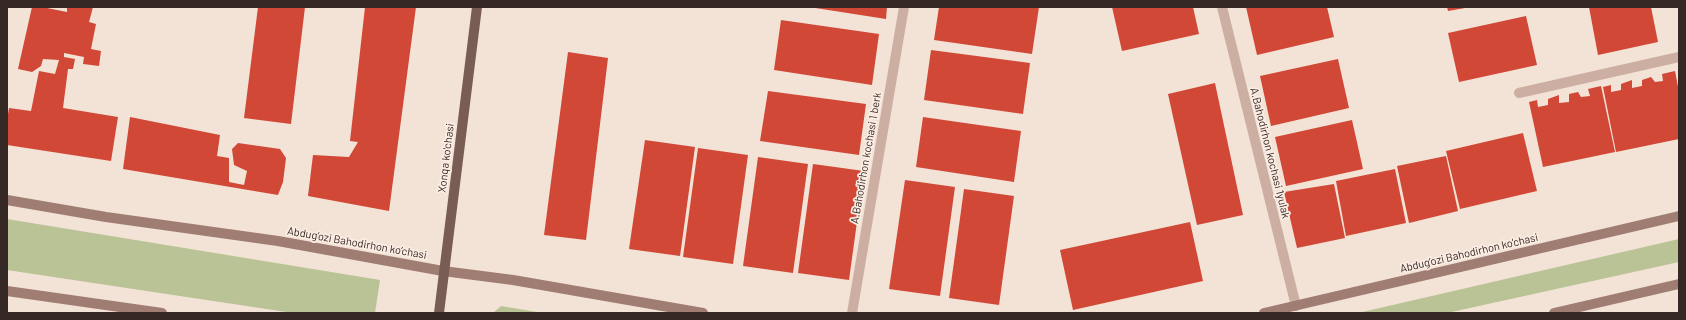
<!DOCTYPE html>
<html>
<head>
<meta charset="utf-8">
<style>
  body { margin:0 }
  #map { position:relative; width:1686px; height:320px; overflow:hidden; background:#f3e2d6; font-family:Barlow,sans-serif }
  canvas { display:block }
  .frame { position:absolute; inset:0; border:8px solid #362825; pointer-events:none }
</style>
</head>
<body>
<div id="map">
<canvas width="1686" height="320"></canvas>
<div class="frame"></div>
</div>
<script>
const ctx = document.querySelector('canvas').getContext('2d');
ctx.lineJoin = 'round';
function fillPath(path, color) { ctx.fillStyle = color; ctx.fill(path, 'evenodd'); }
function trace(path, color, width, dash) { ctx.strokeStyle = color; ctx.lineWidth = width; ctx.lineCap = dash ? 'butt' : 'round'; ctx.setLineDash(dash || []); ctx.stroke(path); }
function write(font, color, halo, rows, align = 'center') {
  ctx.font = font + ' Barlow,sans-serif'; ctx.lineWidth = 3.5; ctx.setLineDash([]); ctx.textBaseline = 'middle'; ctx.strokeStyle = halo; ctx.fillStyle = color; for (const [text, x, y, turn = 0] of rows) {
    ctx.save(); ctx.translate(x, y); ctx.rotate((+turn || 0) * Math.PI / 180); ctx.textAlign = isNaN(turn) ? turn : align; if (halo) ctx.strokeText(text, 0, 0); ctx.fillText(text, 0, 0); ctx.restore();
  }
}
const green = new Path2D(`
  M7,219l373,61 -5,33h-82l-286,-43z
  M1679,239v23l-232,51h-89z
  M501,306l42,7h-50z`);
const building = new Path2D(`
  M32,7h10l25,5v-5h26l-4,15 7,2 -5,25 10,2 -2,15 -16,-2 1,-7 -20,-4v4l11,2 -2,10h-5l-5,39 55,9 -7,44 -104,-16v-25l2,-12 22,3 8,-40 16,3 4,-14 -16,-1 -2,7 -9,6 -14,-3z
  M258,7h47l-14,117 -47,-6z
  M365,7h51l-27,204 -81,-15 5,-41 36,2 9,-15 -8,-1z
  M809,7h78l-1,12z
  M939,7h100l-7,47 -98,-14z
  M1112,7h81l6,27 -77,17z
  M1246,7h81l7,30 -77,18z
  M1447,7h18v1l-17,3z
  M1589,7h62l7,35 -60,13z
  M1526,16l11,49 -78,17 -11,-49z
  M781,20l98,14 -7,51 -98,-15z
  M931,50l99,13 -7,51 -99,-14z
  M568,52l40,6 -22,182 -42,-5z
  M1338,59l11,49 -78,18 -11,-50z
  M1675,71l4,21v47l-63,13 -13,-65 8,-2v7l10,-2v-6l11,-4v8l10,-2v-6l9,-3 4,5 8,-1 -1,-7z
  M1215,83l28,132 -46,10 -29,-131z
  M1601,86l14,66 -72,15 -14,-65 8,-2 1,7 10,-2v-6l11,-4v8l10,-1v-8l9,-2 3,5 9,-1 -2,-7z
  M768,91l98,13 -7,51 -99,-14z
  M130,117l90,18 -3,21 12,2v24l15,3 3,-14 -13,-6 -2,-16 6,-6 42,6 6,9 -3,24 -5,13 -155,-26z
  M923,117l98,14 -7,51 -98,-15z
  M1352,120l11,49 -77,17 -11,-49z
  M1523,133l14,58 -77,18 -14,-58z
  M645,140l50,7 -15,109 -51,-7z
  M698,148l50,7 -15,109 -50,-7z
  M1446,156l12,55 -49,12 -12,-57z
  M758,157l50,7 -15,109 -50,-7z
  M813,164l51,7 -15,109 -51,-7z
  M1395,169l11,54 -60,13 -10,-55z
  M905,180l50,7 -15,109 -51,-7z
  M1334,184l11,54 -48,10 -13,-56z
  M964,189l50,7 -15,109 -50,-7z
  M1190,222l13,59 -130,29 -13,-60z`);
const service = new Path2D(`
  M1519,93l160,-36`);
const minor = new Path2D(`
  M1222,7l74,299
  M852,313l52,-306`);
const secondary = new Path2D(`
  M7,200l99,17 172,24 165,30 70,9 190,33
  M7,291l155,22
  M1264,313l415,-97
  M1554,313l125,-29`);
const primary = new Path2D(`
  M439,313l38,-306`);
const streetNames = [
  ["A.Bahodirhon kochasi 1yulak",1270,153,76],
  ["Xonqa ko'chasi",446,158,-83],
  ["A.Bahodirhon kochasi 1 berk",866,158,-80],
  ["Abdug’ozi Bahodirhon ko’chasi",357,243,10],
  ["Abdug’ozi Bahodirhon ko’chasi",1469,253,-13]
];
fillPath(green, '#bac395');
fillPath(building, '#d14836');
trace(service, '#ccafa2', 10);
trace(minor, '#ccafa2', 10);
trace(secondary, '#a07d73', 10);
trace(primary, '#795c54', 10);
write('11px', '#362825', '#fbede3', streetNames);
</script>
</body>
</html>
